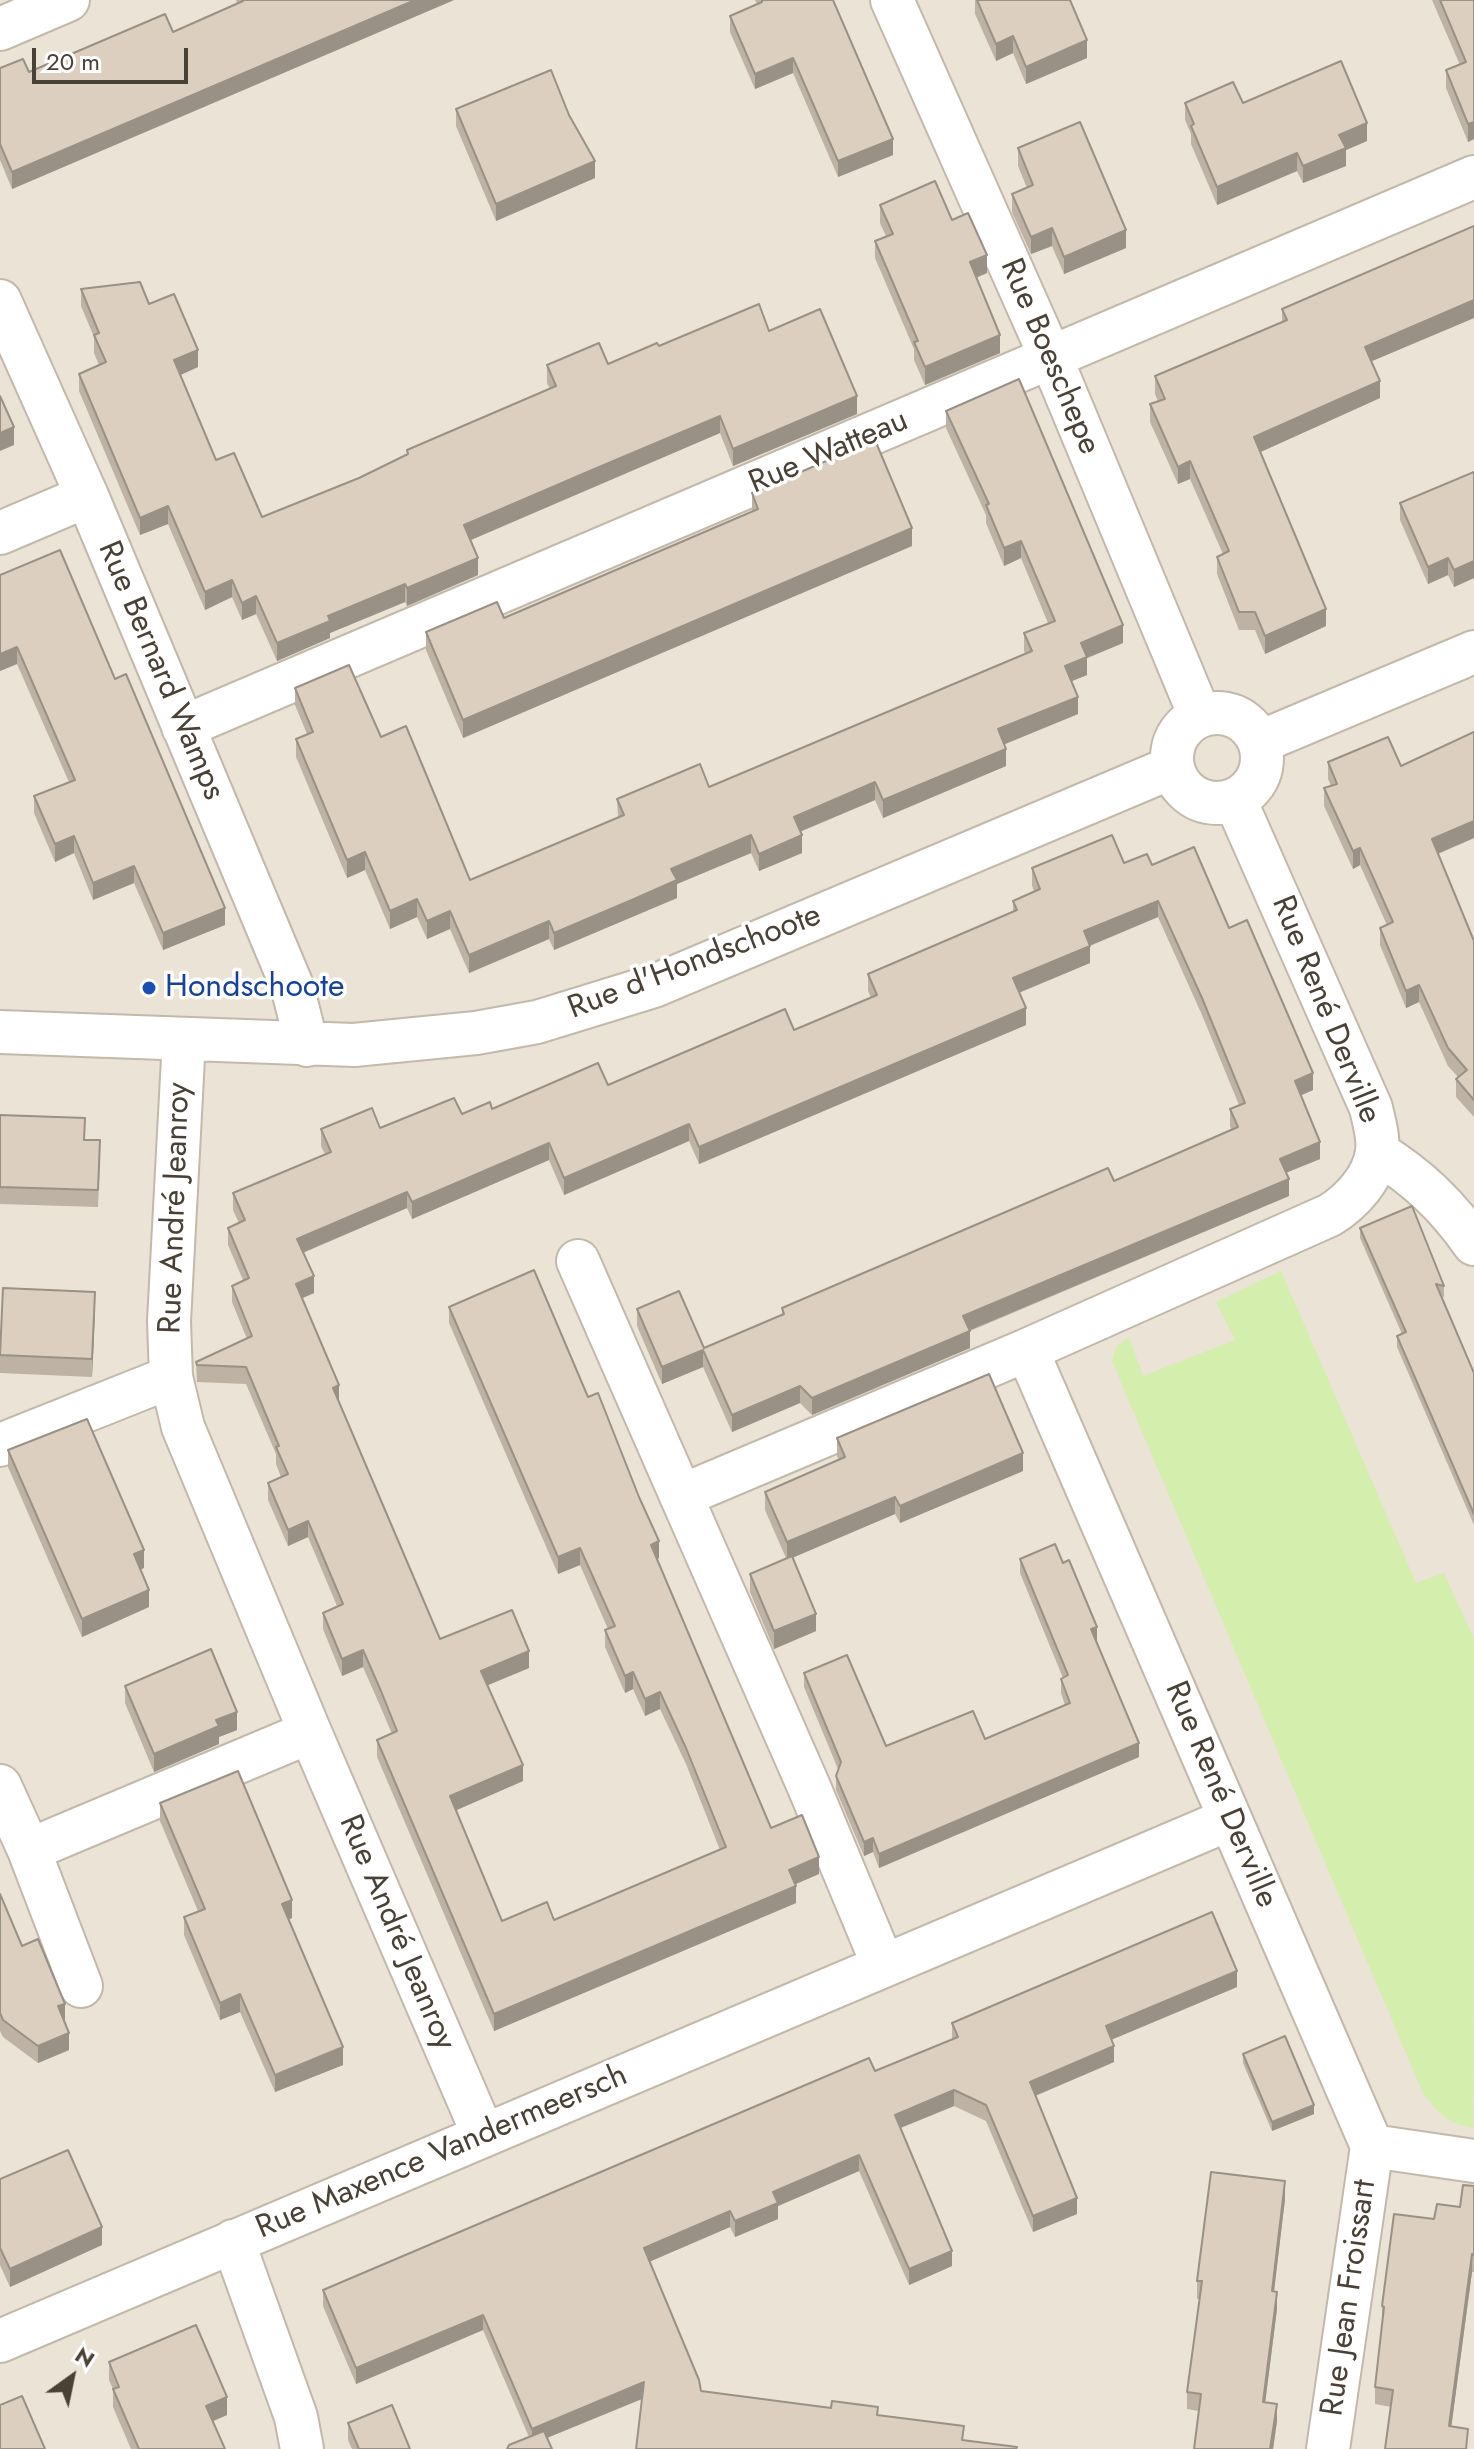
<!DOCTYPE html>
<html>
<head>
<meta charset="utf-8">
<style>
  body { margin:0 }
  #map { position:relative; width:1474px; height:2449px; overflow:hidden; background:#f6f1e8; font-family:Jost,sans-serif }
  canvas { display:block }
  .north { position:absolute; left:32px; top:2337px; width:80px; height:80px; -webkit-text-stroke:6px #fff; paint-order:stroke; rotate:33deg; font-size:22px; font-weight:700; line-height:32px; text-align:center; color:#4a4136 }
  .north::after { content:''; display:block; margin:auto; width:28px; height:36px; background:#4a4136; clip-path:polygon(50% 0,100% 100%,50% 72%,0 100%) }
  .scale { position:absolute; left:32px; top:48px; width:156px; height:36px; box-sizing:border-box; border:4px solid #4a4136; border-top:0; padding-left:10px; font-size:24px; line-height:28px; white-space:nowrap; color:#4a4136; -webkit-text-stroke:6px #fff; paint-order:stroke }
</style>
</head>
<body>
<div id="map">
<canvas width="1474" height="2449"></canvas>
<div class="north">N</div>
<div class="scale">20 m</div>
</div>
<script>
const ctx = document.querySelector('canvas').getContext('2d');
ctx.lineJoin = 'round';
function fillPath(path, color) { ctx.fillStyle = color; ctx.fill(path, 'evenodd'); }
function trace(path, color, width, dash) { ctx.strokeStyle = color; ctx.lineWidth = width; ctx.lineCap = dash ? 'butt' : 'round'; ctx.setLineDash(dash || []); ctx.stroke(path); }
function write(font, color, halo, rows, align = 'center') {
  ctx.font = font + ' Jost,sans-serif'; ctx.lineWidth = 7; ctx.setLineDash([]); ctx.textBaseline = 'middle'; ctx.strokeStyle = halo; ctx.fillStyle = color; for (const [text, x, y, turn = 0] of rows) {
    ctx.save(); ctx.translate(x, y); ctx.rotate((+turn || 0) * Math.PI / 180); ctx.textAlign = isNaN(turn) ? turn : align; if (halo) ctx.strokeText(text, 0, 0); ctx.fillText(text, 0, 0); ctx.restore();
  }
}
const residential = new Path2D(`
  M0,0h1474v2449h-1474z`);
const green = new Path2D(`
  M1281,1271l135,312 28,-10 30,66 -1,489c-27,-6 -33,-13 -50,-35l-311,-732 4,-14 13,-10 14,39 92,-36 -19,-38z`);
const street = new Path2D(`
  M892,0l159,358 149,358
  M0,29l68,-29
  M0,301l87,195 205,490 15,59
  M0,533l87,-37
  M1172 758a45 45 0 1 1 90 0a45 45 0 1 1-90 0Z
  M183,727l1291,-550
  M1260,742l214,-90
  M1235,800l136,308c3,14 8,29 6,43 -3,27 -26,51 -47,64l-303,135 345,796 102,15
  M0,1032l354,13 122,-12 61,-11 117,-36 519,-219
  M184,1039l-15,282 2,56 12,50 127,305 173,402
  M1377,1152c41,26 69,52 97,92
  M578,1261l231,526 74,178
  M0,1445l171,-68
  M681,1496l346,-146
  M0,1786l29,64
  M81,1986l-52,-136 281,-118
  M233,2241l63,176 6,32
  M0,2341l1230,-522
  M1328,2449l44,-303`);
const wall = new Path2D(`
  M236,0h218l-442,189 -12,-29v-92l29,4 144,-40 64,-29z
  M755,0h78l60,155 -55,22 -45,-104 -38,16 -25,-57v-16l27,-12z
  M975,0h95l17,58 -61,26 -13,-31 -17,8 -21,-47z
  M1432,0h42v139l-6,3 -22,-54v-18l14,-5z
  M1185,103h58l124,38 -21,9v16l-43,17 -6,-12 -80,34 -26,-61v-10l-6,-14z
  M456,109l113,6 26,63 -99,43 -40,-95z
  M1018,148l108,100 -62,26 -12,-28 -21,8 -19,-42v-18l15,-6 -9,-22z
  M880,205l72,15 35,53 -11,5 24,75 -75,32 -11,-25v-11l-39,-91v-17l11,-5 -6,-13z
  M1474,226v92l-102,43 8,37 -120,54 66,174 -61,28 -10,-24h-16l-22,-56v-17l6,-3 -33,-75 -12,5 -28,-62v-18l8,-3 -3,-7v-18l127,-53v-14z
  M81,289l68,15 49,63 -18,8 36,85 46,57 97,-39 48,-23v-5l143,-61 -3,-6v-18l61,-1 51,-18 110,-15 88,83 -124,52 -13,-33 -128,54 -122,53 8,35 -71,31 -2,-4 -75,31v5l-53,23 -21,-47 -14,6 -10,-23 -27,13 -37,-86 -28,11 -61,-144v-17l20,-9 -5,-12v-16l-13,-31z
  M946,411l177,232 -36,15v17l-16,6 7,33 -74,30 2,22 -123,52 -8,-18 -75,32 2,21 -43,18 -8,-18 -74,31v14l-123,52 -5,-11 -80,34 -19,-44 -23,10 -10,-22 -27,12 -25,-59 -18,8 -51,-121v-18l11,-5 -12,-29v-17l86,49 89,143 148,-62 -1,-19 92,-12 316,-134 -1,-2v-18l24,-10 -27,-65 -17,8 -18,-43v-8l-40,-87z
  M1474,472v106l-20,9 -6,-12 -20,9 -28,-64v-17z
  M752,493l160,53 -449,192 -37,-88v-18l78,-14 248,-106z
  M0,575l115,104 110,246 -62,25 -29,-67 -41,17 -19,-47 -19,9 -21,-49v-17l35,-14 -52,-118 -17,7z
  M1328,762l73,4 73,72 -36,16 36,87v176l-18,-20v-18l2,-2 -10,-11 -29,-64 -13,6 -26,-63v-17l7,-3 -27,-60 -7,4 -29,-63v-18l7,-2 -3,-7z
  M1124,863l28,2 77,63 84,162 -12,5 19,64 -34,14 3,23 -319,135v17l-158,67 -12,-12 -68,29 -29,-65 -41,17 -25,-58v-17l67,39 78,-33v-7l332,-127 117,-52 -1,-3v-17l9,-4 -37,-90 -44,-98 -68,29v17l-71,30 7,32 -327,139 -10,-23 -125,54 -15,-35 -137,59 -5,-11 -104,45 11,40 -12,5 37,104 101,237 89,29 -41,17 35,96 -67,29 46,111 52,-1 166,-70 -34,-86 -26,-55 -15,7 -12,-27 -8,4 -20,-46v-17l3,-1 -28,-64 -22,9 -109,-251v-16l139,90 71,161 -2,1 114,269 48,46 -24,10 1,19 -302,128 -117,-274v-17l15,-6 -11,-26 -18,-41 -21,9 -19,-47v-16l14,-7 -29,-69 -20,9 -20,-46v-17l13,-6 -5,-13v-10l-30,-70 -49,-2 -1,-20 51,-23 -15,-37v-16l11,-6 -15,-35v-17l11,-5 -6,-13v-17l92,-39 -4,-8v-17l59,-1 112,-19 116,-24 186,-55 77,-32 -3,-7v-17l145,-62v-11l21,-9 -2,-7v-17z
  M0,1115l85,25 15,17 -2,50 -98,-3z
  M1360,1228l84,58v11l-3,-1 33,77v152l-77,-178v-11l5,-2 -42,-96z
  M95,1310l-3,67 -92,-4v-18z
  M837,1438l186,33 -123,52 -5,-9 -103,44 24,73 -42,18 -24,-57v-18l36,-16 -21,-48v-18l74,-32 -2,-4z
  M8,1450l136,118 -4,1 9,38 -67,30 -74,-170z
  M1020,1559l77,82 42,116 -260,111 -6,-16 -9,4 -28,-66v-14l2,-7 -34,-82v-14l82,73 99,-7 80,-34 -4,-12v-14l2,-1 -43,-105z
  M125,1686l112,44 -18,7v7l-65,28 -29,-69z
  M160,1803l132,115 -4,2 55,145 -68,27 -35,-80 -20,8 -36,-85v-18l14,-6 -38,-90z
  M0,1894l22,52 43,75 4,29 -31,13 -35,-26 -3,-6z
  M1237,1987l-126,53 3,22 -79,34 42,118 -44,18 -47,-111 -32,-15 -53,22 51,138 -43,19 -50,-114 -81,35v13l-43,18 -5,-10 -81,35 52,129 177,25 -236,-17 -95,39 -18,-1 -46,-107 -127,54 -33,-78v-16l552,-219 77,-32v-16z
  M1243,2054l71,60 -42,17 -29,-68z
  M0,2179l102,66 -92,42 -10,-22z
  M1474,2186v86h-2l-21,155 17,22 -77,-42 -16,-3v-17l7,-63v-18l52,-87 26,-12z
  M1285,2199l-11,92 3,18 -12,93 12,19 -4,28h-79l5,-38 -12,-2v-17l13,-93h-3v-18z
  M109,2362l118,53 -14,6 12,28h-94l-18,-42v-18l-4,-9z
  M348,2423l62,26h-58l-4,-9z`);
const shadedWall = new Path2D(`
  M415,0h39l-442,189v-17z
  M1013,36v17l-17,8v-17z
  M1087,40v18l-61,26v-17z
  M793,58v15l-38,16v-15z
  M1474,122v17l-6,3v-18z
  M1367,123v18l-21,9v16l-43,17v-17l36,-31z
  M893,139v16l-55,22v-16z
  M1297,153v18l-80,34v-18z
  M595,161v17l-99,43v-17z
  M1052,228v18l-21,8v-17z
  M1126,230v18l-62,26v-17z
  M987,255v18l-17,7v-18z
  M1474,300v18l-109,46v-17z
  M1000,335v18l-75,32v-18z
  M198,350v17l-24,11v-18z
  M1380,381v17l-126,57v-18z
  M857,396v18l-124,52v-17z
  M720,416v17l-256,110v-18z
  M14,427v18l-14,6v-18z
  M1190,461v18l-12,5v-17z
  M168,506v18l-28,11v-17z
  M912,528v18l-449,192v-18z
  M1021,541v17l-17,8v-18z
  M478,558v17l-71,31v-18z
  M1448,558v17l-20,9v-17z
  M1474,561v17l-20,9v-17z
  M232,580v17l-27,13v-18z
  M405,584v18l-75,31v5l-53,23v-18l51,-27z
  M256,596v18l-14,6v-17z
  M1326,609v17l-61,28v-18z
  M1123,625v18l-36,15v17l-22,9v-18l16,-23z
  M17,647v17l-17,7v-17z
  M1078,697v17l-80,33v-18z
  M1006,749v17l-123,52v-18z
  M875,782v18l-81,34v-17z
  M1474,821v17l-42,18v-17z
  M751,835v18l-74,31v14l-123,52v-17l117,-64z
  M802,835v18l-43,18v-17z
  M74,836v17l-19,9v-18z
  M1360,848v17l-7,4v-18z
  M365,852v18l-18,8v-18z
  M134,866v17l-41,17v-17z
  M417,899v18l-27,12v-18z
  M1158,901v16l-74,31v-17z
  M225,908v17l-62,25v-17z
  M450,911v18l-23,10v-18z
  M549,921v18l-80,34v-18z
  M1090,946v17l-77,32v-17z
  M1419,985v17l-13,6v-17z
  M1026,1008v17l-327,139v-17z
  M1313,1073v17l-18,8v-17z
  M689,1124v17l-125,54v-17z
  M1320,1142v17l-40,16v-16z
  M549,1143v17l-137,59v-17z
  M1289,1179v17l-326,137v-17z
  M407,1192v16l-110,47v-16z
  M314,1276v17l-18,8v-17z
  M95,1292v18l-3,67v-18z
  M970,1331v17l-158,67v-17z
  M703,1350v17l-41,17v-17z
  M339,1385v17l-6,-14z
  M800,1386v17l-68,29v-17z
  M1023,1453v18l-123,52v-17z
  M895,1497v17l-108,46v-18z
  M308,1521v16l-20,9v-16z
  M659,1541v17l-8,4v-17z
  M580,1548v17l-22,9v-17z
  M144,1550v18l-10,4v-18z
  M149,1590v17l-67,30v-18z
  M816,1614v17l-42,18v-18z
  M1097,1627v14l-6,3v-15z
  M363,1650v17l-21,9v-17z
  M529,1651v17l-48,20v-17z
  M633,1672v17l-8,4v-17z
  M660,1692v17l-15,7v-17z
  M237,1712v18l-18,7v7l-65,28v-18l62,-34z
  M1139,1743v14l-260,111v-14z
  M523,1765v16l-73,32v-17z
  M873,1838v14l-9,4v-14z
  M819,1857v17l-30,13v-17z
  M796,1886v17l-302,128v-17z
  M292,1900v18l-10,4v-18z
  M1237,1971v16l-131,55v-16z
  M240,1994v18l-20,8v-17z
  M65,2004v17l-7,-15z
  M69,2033v17l-31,13v-17z
  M1114,2046v16l-84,36v-16z
  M343,2047v18l-68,27v-17z
  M954,2090v16l-59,24v-15z
  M1314,2105v9l-42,17v-9z
  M859,2155v16l-81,35v13l-43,18v-16l38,-29z
  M1285,2181v18l-13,109v-17z
  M1077,2198v16l-44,18v-16z
  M730,2211v16l-86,37v-16z
  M102,2227v18l-92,42v-18z
  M952,2251v15l-43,19v-16z
  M1472,2254v18l-23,172v-18z
  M1277,2292v17l-14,111v-18z
  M483,2315v15l-127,54v-16z
  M644,2382v16l-112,46v-15z
  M227,2397v18l-21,9v-18z
  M1277,2404v17l-4,28h-3z`);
const building = new Path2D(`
  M242,0h173l-403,172 -12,-28v-76l23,-9 6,13 136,-58 8,18 70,-31z
  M762,0h71l60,139 -55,22 -45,-103 -38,16 -25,-58 32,-14z
  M977,0h93l17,40 -61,27 -13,-31 -17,8z
  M1440,0h34v122l-6,2 -22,-54 20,-8z
  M1341,61l26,62 -28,12 7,13 -43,18 -6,-13 -80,34 -26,-61 3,-2 -9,-21 48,-21 10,21z
  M551,70l18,45 26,46 -99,43 -40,-95z
  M1080,122l46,108 -62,27 -12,-29 -21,9 -19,-43 21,-9 -15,-37z
  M935,181l17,39 16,-7 19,42 -17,7 30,73 -75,32 -11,-25 4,-1 -43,-100 18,-7 -13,-29z
  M1474,226v74l-109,47 15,34 -126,56 72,172 -61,27 -10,-24h-16l-22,-55 12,-6 -39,-90 -12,6 -28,-63 15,-5 -10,-23 132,-56 -5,-11z
  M140,282l9,22 25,-10 24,56 -24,10 42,100 18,-7 28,64 97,-39 49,-24 -1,-4 149,-64 -9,-21 52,-22 9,21 49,-21 2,3 100,-42 10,27 51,-22 37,87 -124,53 -13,-33 -128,54 -128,55 14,33 -71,30 -2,-4 -77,32 2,5 -53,22 -21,-47 -14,7 -10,-23 -27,12 -37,-86 -28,12 -61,-144 27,-12 -12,-27 5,-2 -18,-44z
  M1019,379l104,246 -42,18 6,14 -22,9 13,31 -80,32 8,20 -123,51 -8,-18 -81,35 8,18 -43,19 -8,-19 -80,34 6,11 -43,19 -80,34 -5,-12 -80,34 -19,-44 -23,10 -10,-22 -27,12 -25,-59 -18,8 -51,-121 17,-7 -18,-44 54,-23 32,72 25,-11 64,154 154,-65 -7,-16 83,-35 9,23 323,-136 -8,-18 31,-12 -34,-80 -17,7 -18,-43 3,-1 -43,-93z
  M0,396l14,31 -14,6z
  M875,440l37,88 -449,192 -37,-88 71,-30 7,16 254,-109 -6,-16z
  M1474,472v89l-20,9 -6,-12 -20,9 -28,-64z
  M60,550l55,129 11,-5 99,234 -62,25 -29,-67 -41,17 -19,-47 -19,8 -21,-48 41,-16 -58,-133 -17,7v-79z
  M1474,732v89l-42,18 42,102v159l-18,-21 11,-9 -19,-22 -29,-63 -13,6 -26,-63 13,-6 -33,-74 -7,3 -29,-63 13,-4 -9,-22 60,-25 13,29z
  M1112,835l12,28 23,-9 5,11 42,-18 35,81 18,-8 66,153 -18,8 25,61 -40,17 9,20 -326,137 7,15 -158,67 -12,-12 -68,29 -29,-65 -41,17 -25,-58 42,-18 25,57 80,-34 -2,-6 326,-140 6,13 124,-54 -8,-18 15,-6 -43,-105 -44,-97 -74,30 6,15 -77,32 13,30 -327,139 -10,-23 -125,54 -15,-35 -137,59 -5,-10 -110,47 17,37 -18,8 43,101 -6,3 107,251 72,-29 17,41 -48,20 42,94 -73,31 52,125 45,-19 7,18 172,-73 -40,-99 -26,-56 -15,7 -12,-27 -8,4 -20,-46 10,-4 -35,-78 -22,9 -109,-250 85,-37 54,127 10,-4 41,104 20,44 -8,4 120,283 31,-13 17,42 -30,13 7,16 -302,128 -117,-274 20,-9 -16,-40 -18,-41 -21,9 -19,-46 20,-9 -35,-83 -20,9 -20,-47 20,-9 -12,-27 3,-1 -33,-79 -49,-2 -1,-3 56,-26 -20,-50 17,-8 -21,-50 17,-8 -12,-27 98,-41 -10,-23 51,-21 8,20 74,-30 8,16 28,-12 2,7 106,-46 10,22 177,-76 9,21 83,-35 -9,-21 149,-64 -4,-9 27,-12 -8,-21z
  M0,1115l85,3 -1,22h16l-2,50 -98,-3z
  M1412,1206l32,80 -8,-2 38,89v141l-77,-178 9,-4 -46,-104z
  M3,1288l92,4 -3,67 -92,-4z
  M989,1374l34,79 -123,53 -5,-9 -108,45 -22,-50 80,-35 -8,-19z
  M87,1419l57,131 -10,4 15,36 -67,29 -74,-169z
  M1055,1544l8,19 6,-3 28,67 -6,2 48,114 -260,111 -6,-16 -9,4 -28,-66 5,-14 -37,-89 43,-18 39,91 87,-35 12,28 85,-36 -9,-24 7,-4 -48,-116z
  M792,1556l24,58 -42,17 -24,-57z
  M211,1649l26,63 -21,8 3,6 -65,28 -29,-68z
  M238,1771l54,129 -10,4 61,143 -68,28 -35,-81 -20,9 -36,-86 21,-8 -45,-106z
  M0,1894l22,52 16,-7 27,65 -7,2 11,27 -31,13 -35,-26 -3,-7z
  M1212,1912l25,59 -131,55 8,20 -84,36 47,116 -44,18 -47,-111 -32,-15 -59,25 57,136 -43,18 -50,-114 -86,37 5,11 -43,18 -5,-10 -86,37 55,132 2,11 130,17 1,-7 46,6 -1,8 87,11 -2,14 55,7 -1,2h-380l8,-67 -112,47 -49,-114 -127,53 -33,-78 546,-232 6,13 83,-34 -6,-14z
  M1285,2036l29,69 -42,17 -29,-68z
  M68,2150l34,77 -92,42 -10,-21v-69z
  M1211,2172l74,9 -13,110 5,1 -14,110 14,2 -7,45h-76l7,-55 -14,-2 15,-111h-5z
  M1463,2185l11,1v69l-2,-1 -23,172 19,3 -2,20h-81l8,-59 -18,-3 9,-80 -2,-1 12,-92 40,5 3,-15 23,3z
  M196,2325l31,72 -21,9 19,43h-86l-26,-60 6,-2 -10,-25z
  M22,2396l23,53h-45v-44z
  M392,2405l18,44h-51l-11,-26z
  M544,2431l8,18h-45l2,-4z`);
const markers = [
  [149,988,8,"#1a4fb4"]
];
const streetNames = [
  ["Rue Boeschepe",1049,357,67],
  ["Rue Watteau",829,453,-23],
  ["Rue Bernard Wamps",160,671,67],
  ["Rue d'Hondschoote",695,963,-21],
  ["Rue René Derville",1325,1010,68],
  ["Rue André Jeanroy",176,1208,-88],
  ["Rue René Derville",1220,1795,67],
  ["Rue André Jeanroy",396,1933,67],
  ["Rue Maxence Vandermeersch",442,2153,-23],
  ["Rue Jean Froissart",1350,2298,-82]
];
const transitNames = [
  ["Hondschoote",165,988]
];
fillPath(residential, '#eae3d6');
fillPath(green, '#d3eead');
trace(street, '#c2b9aa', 46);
trace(street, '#fff', 42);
fillPath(wall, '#bdb2a4');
fillPath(shadedWall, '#9a9186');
fillPath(building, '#dccfbf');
trace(building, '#9a9186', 2);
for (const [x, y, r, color] of markers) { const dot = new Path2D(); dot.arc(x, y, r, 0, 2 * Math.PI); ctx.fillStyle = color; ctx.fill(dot); trace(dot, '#fff', 3); }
write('32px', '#4a4136', '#fff', streetNames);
write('32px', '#164399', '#fff', transitNames, 'left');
</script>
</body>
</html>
